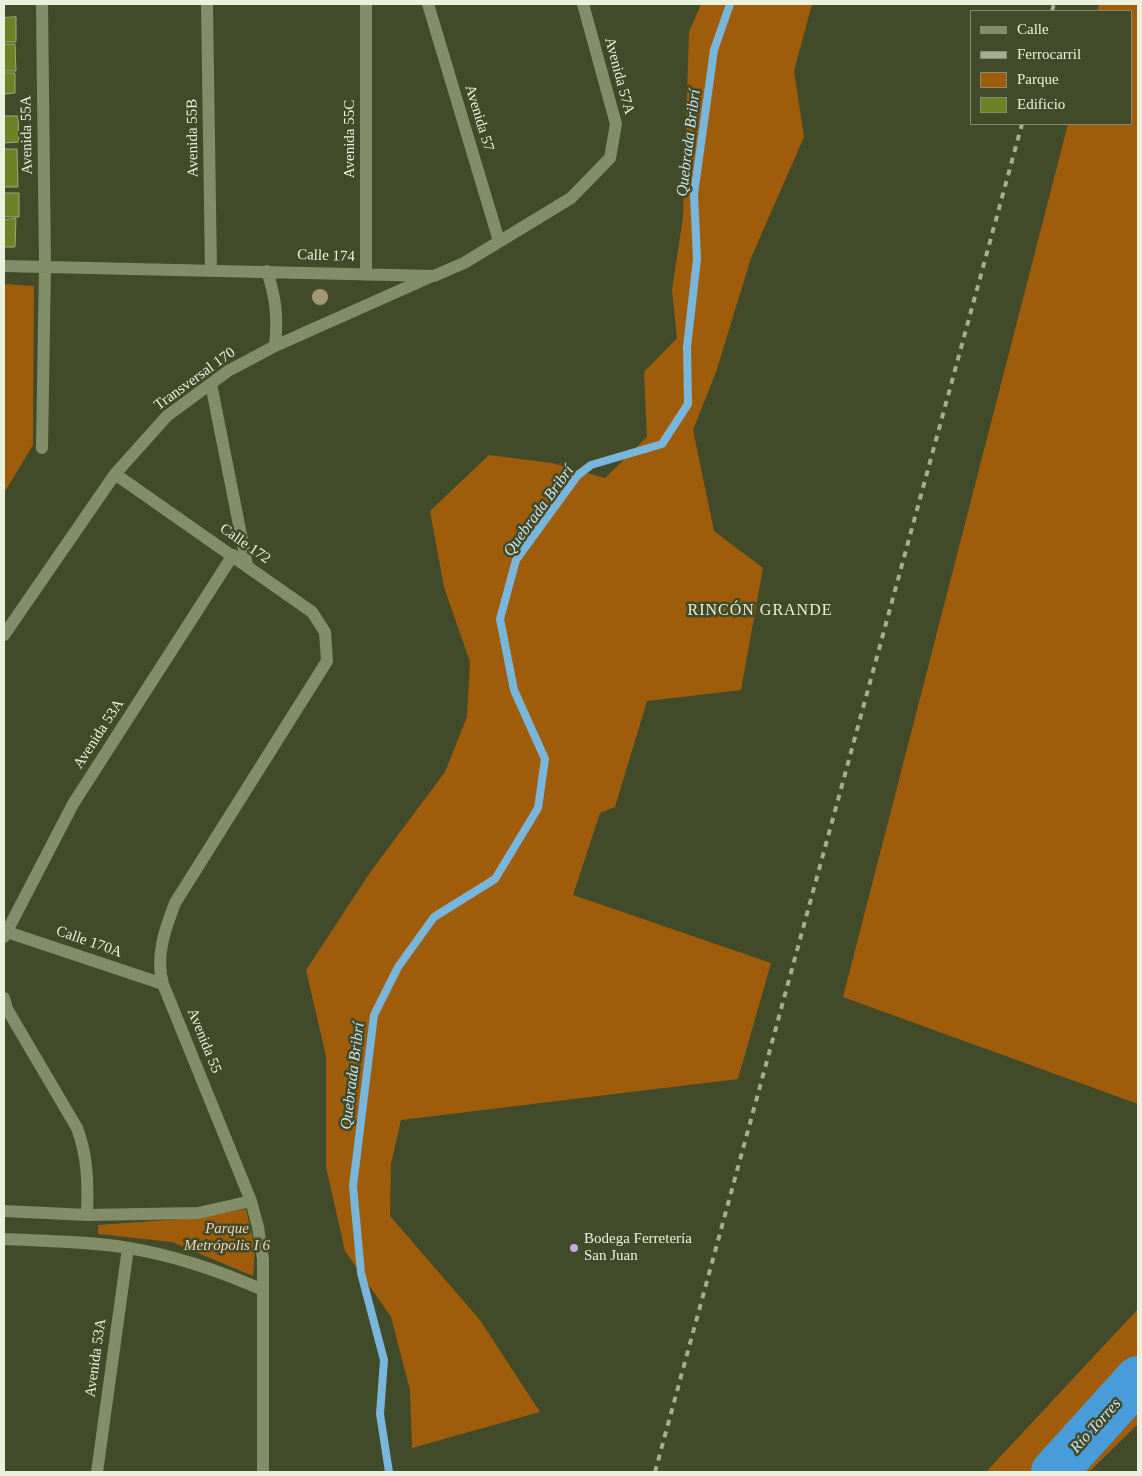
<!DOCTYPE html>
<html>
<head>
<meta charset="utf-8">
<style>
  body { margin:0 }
  #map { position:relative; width:1142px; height:1476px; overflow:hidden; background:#414b29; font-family:"Times New Roman",serif }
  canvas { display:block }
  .frame { position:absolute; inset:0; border:5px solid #eaf1dd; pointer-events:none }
  .legend { position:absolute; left:970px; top:10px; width:162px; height:115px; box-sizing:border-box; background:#414b29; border:1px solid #858d71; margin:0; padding:6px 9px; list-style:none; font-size:15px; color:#eaf1dd }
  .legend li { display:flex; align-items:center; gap:10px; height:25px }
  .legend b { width:25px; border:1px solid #858d71 }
</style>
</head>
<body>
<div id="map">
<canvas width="1142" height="1476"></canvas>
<div class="frame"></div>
<ul class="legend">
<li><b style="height:6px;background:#818e69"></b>Calle</li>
<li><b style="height:6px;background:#a5ad94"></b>Ferrocarril</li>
<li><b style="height:14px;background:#9f5d0b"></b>Parque</li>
<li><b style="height:14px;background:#6b8325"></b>Edificio</li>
</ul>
</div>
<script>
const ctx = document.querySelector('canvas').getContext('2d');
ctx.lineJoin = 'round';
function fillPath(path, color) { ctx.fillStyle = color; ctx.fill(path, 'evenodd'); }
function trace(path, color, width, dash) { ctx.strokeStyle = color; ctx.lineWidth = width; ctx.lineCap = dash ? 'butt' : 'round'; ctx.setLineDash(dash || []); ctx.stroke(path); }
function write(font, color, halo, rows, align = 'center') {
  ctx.font = font + ' "Times New Roman",serif'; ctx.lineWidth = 5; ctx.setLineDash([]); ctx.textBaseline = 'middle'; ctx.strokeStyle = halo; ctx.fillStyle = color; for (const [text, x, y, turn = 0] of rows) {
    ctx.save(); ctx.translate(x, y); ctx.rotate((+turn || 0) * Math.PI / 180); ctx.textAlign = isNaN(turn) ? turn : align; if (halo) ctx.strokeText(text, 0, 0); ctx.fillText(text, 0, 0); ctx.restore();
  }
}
const green = new Path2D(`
  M701,4h111l-18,67 10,66 -53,121 -35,114 -23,58 21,101 49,37 -22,122 -94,11 -32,106 -15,6 -27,82 198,68 -33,116 -337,41 -10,44 -1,52 90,104 60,92 -128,36 -2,-58 -19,-73 -46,-66 -19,-84v-111l-20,-86 65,-99 74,-99 22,-55 3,-55 -26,-75 -14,-76 59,-56 63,8 53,15 42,-41 -3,-65 33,-34 -5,-48 11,-73 6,-185z
  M1099,4h39v1100l-295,-107 225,-873h63v-113h-34z
  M4,284l30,2 -1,159 -29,48z
  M246,1209l9,40 -2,27 -81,-34 -74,-8v-9l98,-7z
  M1138,1309v115l-49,48h-103z`);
const stream = new Path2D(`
  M389,1472l-9,-58 4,-54 -23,-87 -8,-87 21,-171 24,-48 36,-50 61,-38 43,-71 7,-49 -31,-69 -14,-71 16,-59 62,-85 13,-10 71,-21 26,-40 -1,-57 10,-88 -3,-65 20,-144 16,-46`);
const river = new Path2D(`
  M1054,1472l84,-93`);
const building = new Path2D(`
  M16,17v25h-12v-24z
  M4,44h11l1,27h-12z
  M4,73h11v20l-11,1z
  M4,116h14l1,26 -15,1z
  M4,149h13l1,38h-14z
  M4,193h15v24h-15z
  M16,219l-1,28h-11v-27z`);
const minor = new Path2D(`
  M207,4l4,267
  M428,4l71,237
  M366,5v269
  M4,266l430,10 30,-13 107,-65 39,-40 6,-34 -33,-120
  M267,271c9,28 11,46 8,75
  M211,384l36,181
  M42,448l3,-182 -3,-262
  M115,474l197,138 13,20 2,29 -152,242c-10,26 -20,54 -12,81l88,217 7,26 5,32v213
  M4,635l111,-161 52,-58 61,-45 47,-25 155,-69
  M4,931l159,53
  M4,937l69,-133 160,-249
  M4,998l3,11 70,119c11,29 11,56 10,87
  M4,1211l83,4 111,-2 53,-12
  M4,1239c41,2 84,2 125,9 47,8 91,23 134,42
  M97,1472l31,-224`);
const rail = new Path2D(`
  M1052,11l2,-7
  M655,1472l367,-1348`);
const trees = [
  [320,297]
];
const markers = [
  [574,1248,5,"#c5a6f0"]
];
const streetNames = [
  ["Avenida 57A",619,76,75],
  ["Avenida 57",479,118,73],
  ["Avenida 55A",27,135,-91],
  ["Avenida 55B",193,138,-91],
  ["Avenida 55C",350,139,-90],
  ["Calle 174",326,256,2],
  ["Transversal 170",195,379,-36],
  ["Calle 172",245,544,35],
  ["Avenida 53A",99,734,-57],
  ["Calle 170A",89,942,19],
  ["Avenida 55",204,1041,68],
  ["Avenida 53A",96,1358,-82]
];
const parkNames = [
  ["Parque",227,1229],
  ["Metrópolis I 6",227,1246]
];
const poiNames = [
  ["Bodega Ferretería",584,1239],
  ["San Juan",584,1256]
];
const waterNames = [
  ["Quebrada Bribrí",689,143,-83],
  ["Quebrada Bribrí",539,511,-54],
  ["Quebrada Bribrí",353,1076,-83],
  ["Río Torres",1096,1426,-48]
];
const neighbourhoodNames = [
  ["RINCÓN GRANDE",760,611]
];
fillPath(green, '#9f5d0b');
trace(stream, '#79b6db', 8);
trace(river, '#489cda', 46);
fillPath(building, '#6b8325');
trace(building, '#9daa84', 1);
trace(minor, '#818e69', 12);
trace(rail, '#a5ad94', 4, [6, 6]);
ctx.fillStyle = '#a59574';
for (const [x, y] of trees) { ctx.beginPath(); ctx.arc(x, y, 8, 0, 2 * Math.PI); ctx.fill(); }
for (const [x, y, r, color] of markers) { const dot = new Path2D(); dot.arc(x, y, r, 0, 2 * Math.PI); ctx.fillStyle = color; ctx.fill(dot); trace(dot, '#414b29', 2); }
write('15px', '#eaf1dd', '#414b29', streetNames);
write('italic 15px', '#f7d2b1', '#414b29', parkNames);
write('15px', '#eaf1dd', '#414b29', poiNames, 'left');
write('italic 16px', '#cee2f2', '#414b29', waterNames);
ctx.letterSpacing = '1px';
write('16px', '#eaf1dd', '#414b29', neighbourhoodNames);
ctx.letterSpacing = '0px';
</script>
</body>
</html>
